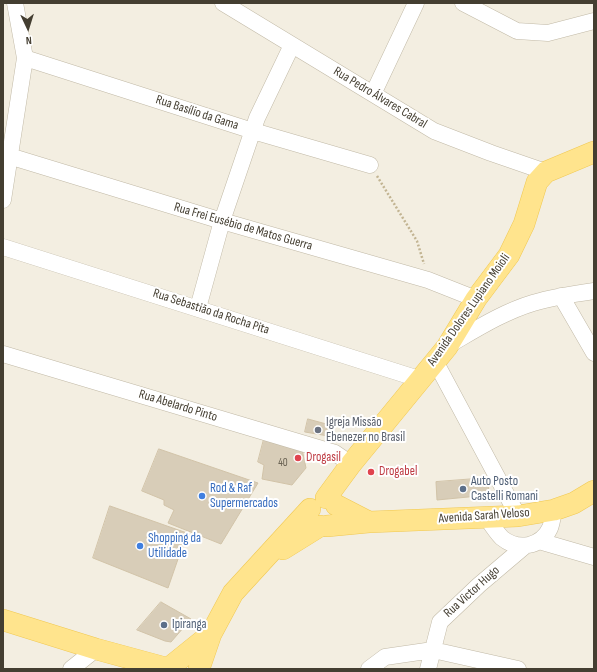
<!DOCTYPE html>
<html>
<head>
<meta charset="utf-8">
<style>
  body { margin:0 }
  #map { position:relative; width:597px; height:672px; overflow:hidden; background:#f3eee1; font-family:"Sofia Sans Condensed",sans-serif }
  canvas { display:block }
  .frame { position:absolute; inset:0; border:4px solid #443e31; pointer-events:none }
  .north { position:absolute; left:8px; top:8px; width:40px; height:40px; -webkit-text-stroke:3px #fff; paint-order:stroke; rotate:176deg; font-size:11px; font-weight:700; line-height:16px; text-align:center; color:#443e31 }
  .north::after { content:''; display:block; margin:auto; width:14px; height:18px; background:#443e31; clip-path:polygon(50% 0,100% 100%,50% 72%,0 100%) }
</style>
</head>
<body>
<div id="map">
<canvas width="597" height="672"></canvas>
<div class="frame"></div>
<div class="north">N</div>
</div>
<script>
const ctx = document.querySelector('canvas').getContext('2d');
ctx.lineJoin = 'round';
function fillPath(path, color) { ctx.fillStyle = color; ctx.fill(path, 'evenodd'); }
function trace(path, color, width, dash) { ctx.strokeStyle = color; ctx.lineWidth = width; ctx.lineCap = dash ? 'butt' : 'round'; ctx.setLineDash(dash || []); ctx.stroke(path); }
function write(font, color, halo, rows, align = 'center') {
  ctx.font = font + ' "Sofia Sans Condensed",sans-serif'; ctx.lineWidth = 4; ctx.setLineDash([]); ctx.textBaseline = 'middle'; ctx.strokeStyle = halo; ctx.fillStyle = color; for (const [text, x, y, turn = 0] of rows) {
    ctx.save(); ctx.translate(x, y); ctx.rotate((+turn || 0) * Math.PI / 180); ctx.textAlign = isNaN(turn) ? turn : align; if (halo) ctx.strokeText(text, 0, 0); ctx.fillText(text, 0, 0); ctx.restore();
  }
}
const building = new Path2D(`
  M308,419l22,6 2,2 -4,9 -23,-4z
  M264,439l38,10 4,19 -14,17 -30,-6 2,-14 -6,-3z
  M159,449l99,34 -37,61 -53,-21 6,-13 -10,-5v-5l-22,-9z
  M488,478l1,17 -52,5 -1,-18z
  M110,506l77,27 -19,55 -75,-30z
  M161,602l30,17 -20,23 -6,-1 -28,-11z`);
const path = new Path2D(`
  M377,176l40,65 7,23`);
const minor = new Path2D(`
  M223,3l211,128 57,22 55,19
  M463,3l54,28 31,2 46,-12
  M25,58l228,73 117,34
  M373,94l43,-91
  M9,156l213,65 206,59 48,19
  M3,200l22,-142 -10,-55
  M3,247l416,132
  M561,296l33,57
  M198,308l24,-87 35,-103 35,-73
  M447,346c28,-16 56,-34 86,-43 20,-6 40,-9 61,-12
  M3,354l332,99 16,11
  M435,361l83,155
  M487,518c4,6 9,14 15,20 16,13 39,9 48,-10 2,-5 3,-12 4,-18
  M539,541l55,16
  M71,669l25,-20
  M369,669l16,-12 48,-7 85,19
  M428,669l12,-47 39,-37 46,-39`);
const major = new Path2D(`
  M326,498l25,-34 96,-117 29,-48 33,-44 15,-31 13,-42 9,-10 48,-20
  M336,505l33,17
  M327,526l42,-4 149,-6 36,-6 20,-7 20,-12
  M283,549l37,-23
  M3,620l93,29 70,19
  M170,667l41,-33
  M199,669l12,-35 22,-41 77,-84`);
const markers = [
  [318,430,4,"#6b7280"],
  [298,458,4,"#e0444e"],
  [371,472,4,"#e0444e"],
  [463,489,4,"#5c6f8a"],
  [202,496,4,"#3f7fe0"],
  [140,546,4,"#3f7fe0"],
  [164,625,4,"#5c6f8a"]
];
const numberNames = [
  ["40",283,463]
];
const streetNames = [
  ["Rua Pedro Álvares Cabral",380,98,31],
  ["Rua Basílio da Gama",197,113,18],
  ["Rua Frei Eusébio de Matos Guerra",243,227,16],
  ["Avenida Dolores Lupiano Moioli",469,310,-55],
  ["Rua Sebastião da Rocha Pita",211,312,18],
  ["Rua Abelardo Pinto",178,406,17],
  ["Avenida Sarah Veloso",484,516,-4],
  ["Rua Victor Hugo",472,592,-42]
];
const worshipNames = [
  ["Igreja Missão",326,423],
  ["Ebenezer no Brasil",326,438]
];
const healthNames = [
  ["Drogasil",306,458],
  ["Drogabel",379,472]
];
const serviceNames = [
  ["Auto Posto",471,482],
  ["Castelli Romani",471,497],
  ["Ipiranga",172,625]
];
const shopNames = [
  ["Rod & Raf",210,489],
  ["Supermercados",210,504],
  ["Shopping da",148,539],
  ["Utilidade",148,554]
];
fillPath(building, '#d8cdb8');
trace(building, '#d1c3a8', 1);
trace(minor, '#c1b9a6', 17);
trace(major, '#f0c851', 22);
trace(path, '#c2b492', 2.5, [2, 2]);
trace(minor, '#fff', 16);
trace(major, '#ffe48d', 21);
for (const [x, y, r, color] of markers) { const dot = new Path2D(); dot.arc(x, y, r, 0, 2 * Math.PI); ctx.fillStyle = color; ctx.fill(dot); trace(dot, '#fff', 1.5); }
write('11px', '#696253', null, numberNames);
write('13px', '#443e31', '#fff', streetNames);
write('13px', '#5b616d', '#fff', worshipNames, 'left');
write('13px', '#be3a42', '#fff', healthNames, 'left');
write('13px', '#4e5e75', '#fff', serviceNames, 'left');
write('13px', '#366cbe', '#fff', shopNames, 'left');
</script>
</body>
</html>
